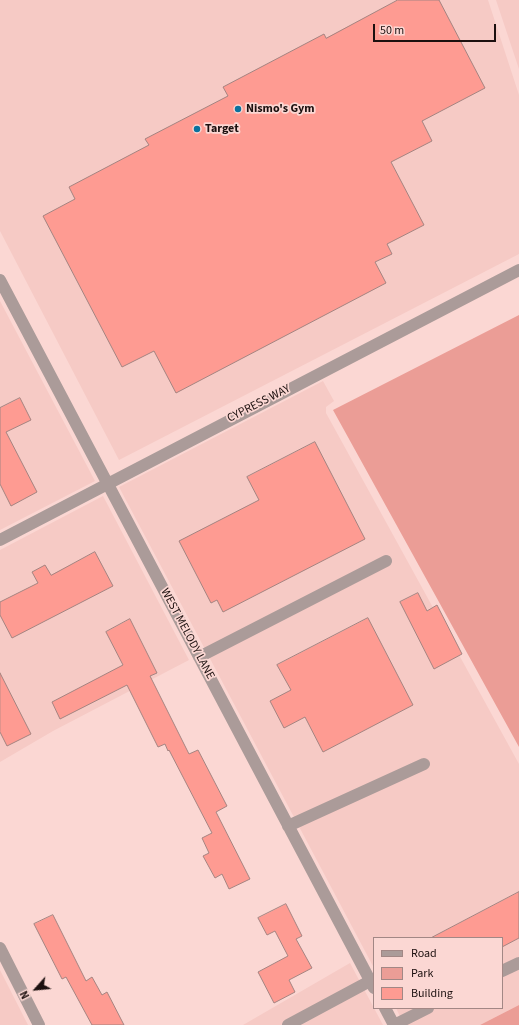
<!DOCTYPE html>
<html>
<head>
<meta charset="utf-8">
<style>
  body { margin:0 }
  #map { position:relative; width:519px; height:1025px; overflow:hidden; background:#fbd7d3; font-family:"Source Sans 3",sans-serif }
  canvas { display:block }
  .legend { position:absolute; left:373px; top:937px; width:130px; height:72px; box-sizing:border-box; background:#fbd7d3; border:1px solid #a28785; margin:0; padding:5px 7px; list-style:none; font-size:12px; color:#1c100f }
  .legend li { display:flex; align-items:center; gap:8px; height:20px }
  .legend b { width:20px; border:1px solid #a28785 }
  .north { position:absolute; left:16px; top:969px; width:40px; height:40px; -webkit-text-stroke:3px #fbd7d3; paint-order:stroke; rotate:243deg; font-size:11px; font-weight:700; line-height:16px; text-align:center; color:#1c100f }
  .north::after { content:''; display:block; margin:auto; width:14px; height:18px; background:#1c100f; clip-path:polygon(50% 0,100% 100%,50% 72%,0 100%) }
  .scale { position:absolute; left:373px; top:24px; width:123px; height:18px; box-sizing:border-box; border:2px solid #1c100f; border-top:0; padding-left:5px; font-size:12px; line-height:14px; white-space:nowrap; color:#1c100f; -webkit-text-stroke:3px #fbd7d3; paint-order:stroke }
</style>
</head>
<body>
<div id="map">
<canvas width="519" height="1025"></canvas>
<ul class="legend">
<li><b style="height:5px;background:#ab9b99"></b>Road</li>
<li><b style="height:11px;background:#eb9d96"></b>Park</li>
<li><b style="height:11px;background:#fe9b92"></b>Building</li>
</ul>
<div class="north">N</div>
<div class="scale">50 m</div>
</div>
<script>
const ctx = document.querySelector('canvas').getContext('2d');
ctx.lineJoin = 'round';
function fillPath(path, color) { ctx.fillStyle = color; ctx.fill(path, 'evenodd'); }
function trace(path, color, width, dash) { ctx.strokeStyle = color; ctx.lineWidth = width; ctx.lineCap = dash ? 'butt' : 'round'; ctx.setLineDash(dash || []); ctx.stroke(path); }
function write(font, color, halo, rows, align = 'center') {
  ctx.font = font + ' "Source Sans 3",sans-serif'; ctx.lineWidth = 3.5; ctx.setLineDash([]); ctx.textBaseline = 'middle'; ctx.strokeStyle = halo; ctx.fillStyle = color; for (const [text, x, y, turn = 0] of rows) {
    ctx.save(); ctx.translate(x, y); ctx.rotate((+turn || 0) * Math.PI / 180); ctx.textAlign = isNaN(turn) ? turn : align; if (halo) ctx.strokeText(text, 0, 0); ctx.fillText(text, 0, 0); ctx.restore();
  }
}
const built = new Path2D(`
  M0,0h488l31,95v159l-400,206 -119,-229z
  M496,0h23v69z
  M0,301l95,180 -95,49z
  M323,381l11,20 -8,6v6l193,351v241l-39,20h-76l-8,-17h106v-70h-128v30l-255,-481z
  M103,496l86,164 -136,71 -53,31v-212z
  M350,963l33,62h-140z
  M0,970l28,55h-28z`);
const green = new Path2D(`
  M519,315v432l-186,-337z
  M519,1005v20h-39z`);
const building = new Path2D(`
  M398,0h41l46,88 -63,33 10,20 -41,21 33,63 -37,19 5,10 -17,8 11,21 -210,110 -22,-42 -32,16 -79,-151 32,-17 -6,-12 80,-42 -4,-6 83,-43 -5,-9 101,-53 2,4z
  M20,398l11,22 -25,12 31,60 -26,14 -11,-22v-76z
  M315,442l50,97 -142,73 -6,-12 -6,3 -32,-62 80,-41 -12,-23z
  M95,552l18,34 -101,52 -12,-23v-13l38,-19 -6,-11 13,-7 6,10z
  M418,593l9,18 10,-6 25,49 -28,15 -34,-67z
  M368,618l45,87 -90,47 -18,-35 -21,11 -14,-27 21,-11 -14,-25z
  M130,619l27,54 -7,3 39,78 9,-4 29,56 -11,6 34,67 -21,10 -7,-15 -7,4 -12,-22 6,-3 -7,-15 10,-5 -43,-83 -1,1 -3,-7 -7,3 -31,-62 -67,34 -8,-17 71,-37 -17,-33z
  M0,673l31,61 -24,12 -7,-14z
  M519,892v46l-17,9v-9h-71z
  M286,904l16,32 -6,3 16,29 -23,12 6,12 -21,11 -16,-31 30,-16 -13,-25 -8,4 -9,-17z
  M53,915l33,66 6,-4 10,18 5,-3 17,33h-32l-26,-48 -4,2 -28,-55z`);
const minor = new Path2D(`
  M0,280l374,708
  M0,540l519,-270
  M199,657l187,-96
  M288,826l136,-62
  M0,948l39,77
  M502,971l17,-8
  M385,1008l9,17
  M288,1025l82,-44
  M394,1025l34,-17`);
const markers = [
  [238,109,4,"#0b719e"],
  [197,129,4,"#0b719e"]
];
const poiNames = [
  ["Nismo's Gym",246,109],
  ["Target",205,129]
];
const streetNames = [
  ["CYPRESS WAY",259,404,-27],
  ["WEST MELODY LANE",187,634,62]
];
fillPath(built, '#f6cac5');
fillPath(green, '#eb9d96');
fillPath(building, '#fe9b92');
trace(building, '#a58481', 1);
trace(minor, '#ab9b99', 12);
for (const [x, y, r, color] of markers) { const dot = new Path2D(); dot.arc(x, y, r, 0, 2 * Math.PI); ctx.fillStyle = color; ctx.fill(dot); trace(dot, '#fbd7d3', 1.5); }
write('bold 12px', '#1c100f', '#fbd7d3', poiNames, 'left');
write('12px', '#1c100f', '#fbd7d3', streetNames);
</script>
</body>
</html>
